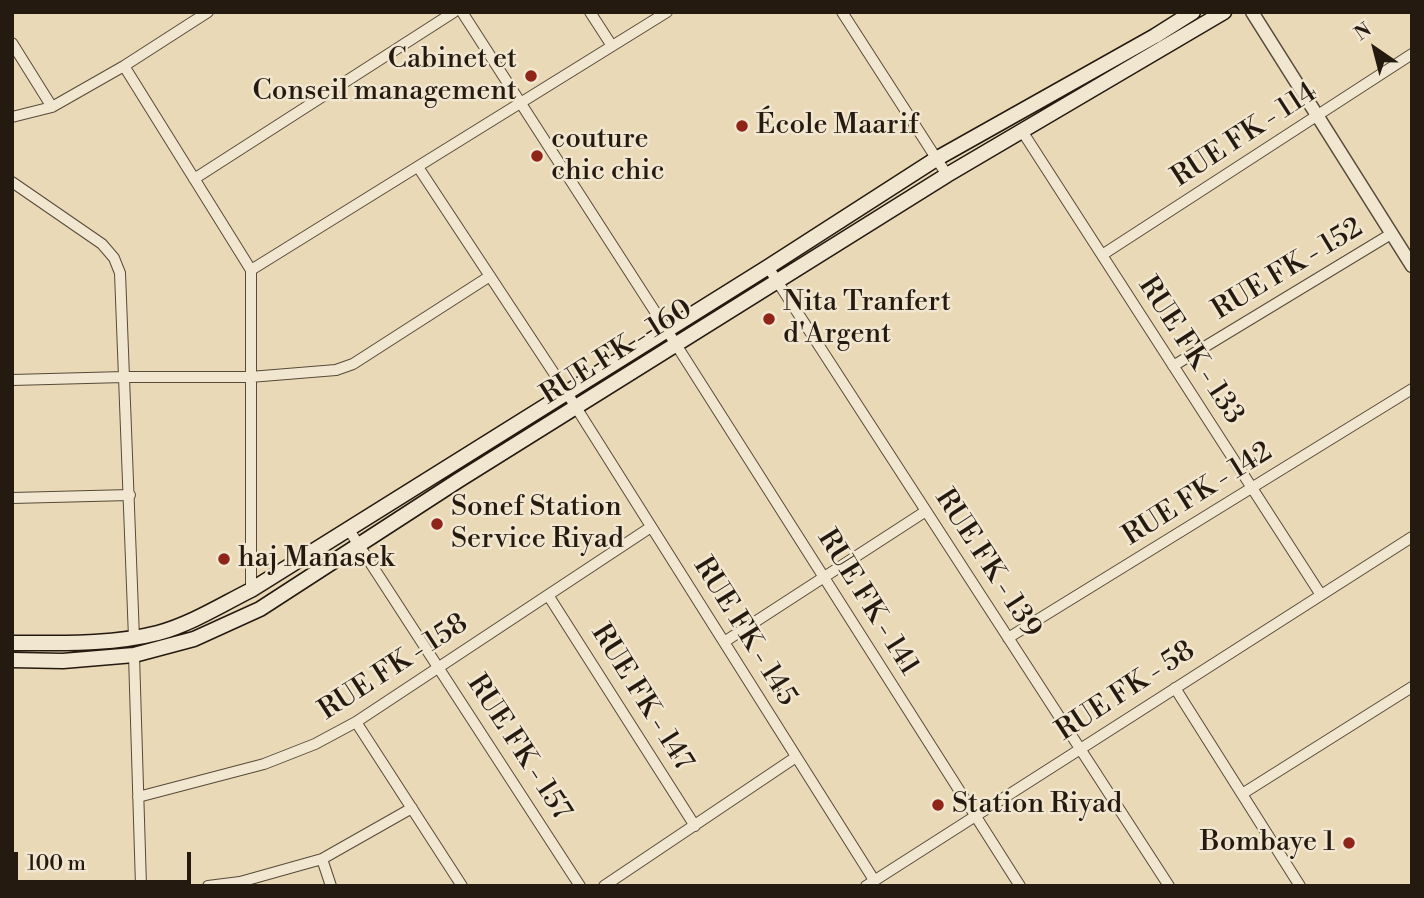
<!DOCTYPE html>
<html>
<head>
<meta charset="utf-8">
<style>
  body { margin:0 }
  #map { position:relative; width:1424px; height:898px; overflow:hidden; background:#ead9b6; font-family:"Libre Bodoni",serif }
  canvas { display:block }
  .frame { position:absolute; inset:0; border:14px solid #251a0f; pointer-events:none }
  .north { position:absolute; left:1340px; top:14px; width:70px; height:70px; -webkit-text-stroke:5px #f1e6d0; paint-order:stroke; rotate:325deg; font-size:19px; font-weight:700; line-height:28px; text-align:center; color:#251a0f }
  .north::after { content:''; display:block; margin:auto; width:24px; height:32px; background:#251a0f; clip-path:polygon(50% 0,100% 100%,50% 72%,0 100%) }
  .scale { position:absolute; left:14px; top:852px; width:177px; height:32px; box-sizing:border-box; border:4px solid #251a0f; border-top:0; padding-left:9px; font-size:21px; line-height:24px; white-space:nowrap; color:#251a0f; -webkit-text-stroke:5px #f1e6d0; paint-order:stroke }
</style>
</head>
<body>
<div id="map">
<canvas width="1424" height="898"></canvas>
<div class="frame"></div>
<div class="north">N</div>
<div class="scale">100 m</div>
</div>
<script>
const ctx = document.querySelector('canvas').getContext('2d');
ctx.lineJoin = 'round';
function trace(path, color, width, dash) { ctx.strokeStyle = color; ctx.lineWidth = width; ctx.lineCap = dash ? 'butt' : 'round'; ctx.setLineDash(dash || []); ctx.stroke(path); }
function write(font, color, halo, rows, align = 'center') {
  ctx.font = font + ' "Libre Bodoni",serif'; ctx.lineWidth = 5; ctx.setLineDash([]); ctx.textBaseline = 'middle'; ctx.strokeStyle = halo; ctx.fillStyle = color; for (const [text, x, y, turn = 0] of rows) {
    ctx.save(); ctx.translate(x, y); ctx.rotate((+turn || 0) * Math.PI / 180); ctx.textAlign = isNaN(turn) ? turn : align; if (halo) ctx.strokeText(text, 0, 0); ctx.fillText(text, 0, 0); ctx.restore();
  }
}
const minor = new Path2D(`
  M462,12l201,312 357,562
  M590,12l22,34
  M842,12l105,163
  M12,43l40,64
  M124,66l127,204v320
  M12,117l40,-10 72,-41 84,-54
  M1022,131l299,464
  M418,167l149,226 307,487
  M194,179l260,-167
  M12,182l90,62 12,14 6,15 14,365
  M1102,255l310,-201
  M768,267l401,619
  M251,270l416,-258
  M1173,366l218,-132
  M12,380l112,-3h126l86,-7 17,-6 137,-88
  M12,498l118,-3
  M349,530l231,356
  M548,595l147,231
  M1008,638l404,-249
  M724,642l202,-131
  M134,655l7,231
  M1175,688l125,198
  M356,722l106,164
  M1242,794l170,-107
  M138,797l126,-33 51,-20 41,-22 295,-195
  M322,859l9,27
  M208,886l32,-4 82,-23 90,-51
  M604,886l192,-129
  M866,886l546,-349`);
const tertiary = new Path2D(`
  M1252,12l160,254`);
const secondary = new Path2D(`
  M12,643c48,0 99,2 146,-10 33,-9 63,-28 93,-43l517,-323 168,-108 219,-123 38,-24
  M12,660l51,1 71,-6 60,-16 66,-30 199,-129 488,-305 277,-163`);
const markers = [
  [531,76,7,"#8f2418"],
  [742,126,7,"#8f2418"],
  [537,156,7,"#8f2418"],
  [769,319,7,"#8f2418"],
  [437,524,7,"#8f2418"],
  [224,559,7,"#8f2418"],
  [938,805,7,"#8f2418"],
  [1349,843,7,"#8f2418"]
];
const poiNames = [
  ["Cabinet et",517,60,"right"],
  ["Conseil management",517,92,"right"],
  ["École Maarif",756,126],
  ["couture",551,140],
  ["chic chic",551,172],
  ["Nita Tranfert",783,303],
  ["d'Argent",783,335],
  ["Sonef Station",451,508],
  ["Service Riyad",451,540],
  ["haj Manasek",238,559],
  ["Station Riyad",952,805],
  ["Bombaye 1",1335,843,"right"]
];
const streetNames = [
  ["RUE FK - 114",1245,136,-33],
  ["RUE FK - 152",1288,270,-31],
  ["RUE FK - 133",1190,351,57],
  ["RUE FK - 160",617,353,-32],
  ["RUE FK - 142",1198,495,-32],
  ["RUE FK - 139",987,564,57],
  ["RUE FK - 141",867,603,58],
  ["RUE FK - 145",744,632,58],
  ["RUE FK - 158",394,668,-33],
  ["RUE FK - 58",1126,692,-33],
  ["RUE FK - 147",641,698,58],
  ["RUE FK - 157",518,748,57]
];
trace(minor, '#564a39', 12);
trace(tertiary, '#564a39', 15);
trace(secondary, '#251a0f', 17);
trace(minor, '#f1e6d0', 10);
trace(tertiary, '#f1e6d0', 12);
trace(secondary, '#f1e6d0', 14);
for (const [x, y, r, color] of markers) { const dot = new Path2D(); dot.arc(x, y, r, 0, 2 * Math.PI); ctx.fillStyle = color; ctx.fill(dot); trace(dot, '#f1e6d0', 2.5); }
write('28px', '#251a0f', '#f1e6d0', poiNames, 'left');
write('28px', '#251a0f', '#f1e6d0', streetNames);
</script>
</body>
</html>
